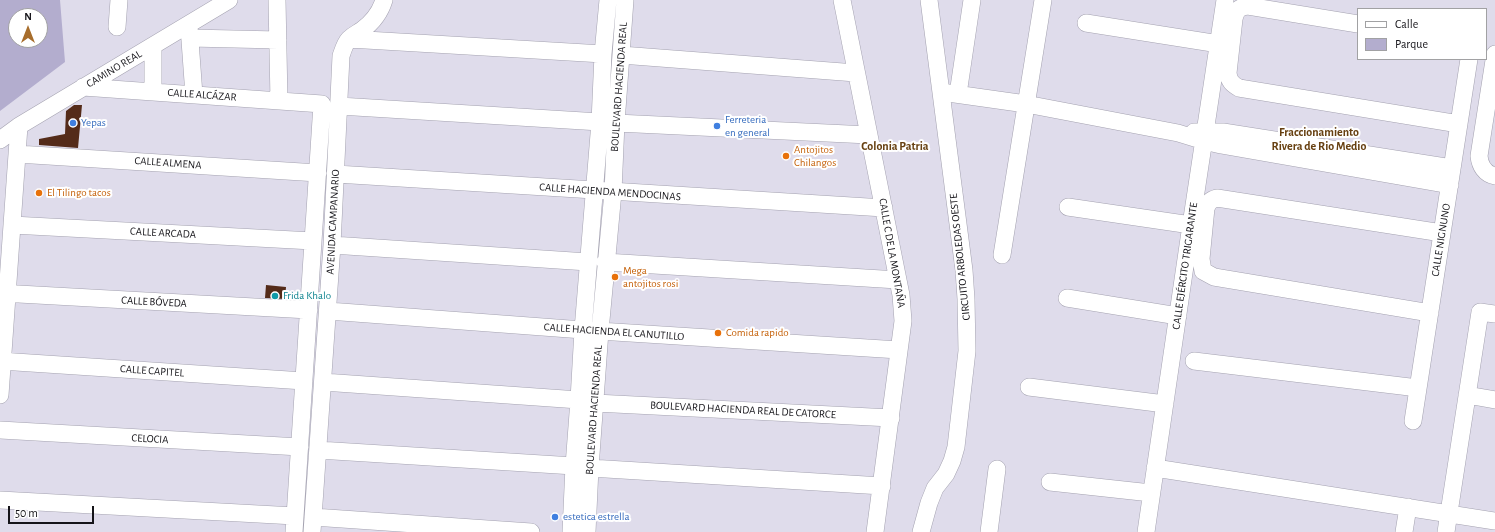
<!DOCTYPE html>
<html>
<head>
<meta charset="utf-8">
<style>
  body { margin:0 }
  #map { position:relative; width:1495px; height:532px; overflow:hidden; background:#dfdceb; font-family:"Alegreya Sans",sans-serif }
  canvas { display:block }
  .legend { position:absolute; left:1357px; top:8px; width:130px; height:52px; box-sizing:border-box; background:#fff; border:1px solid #a1a1a3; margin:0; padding:5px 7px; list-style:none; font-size:12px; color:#151419 }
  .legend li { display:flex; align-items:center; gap:8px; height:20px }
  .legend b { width:20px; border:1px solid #a1a1a3 }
  .north { position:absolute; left:8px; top:8px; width:40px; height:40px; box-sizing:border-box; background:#fff; border:1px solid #a1a1a3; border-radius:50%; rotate:0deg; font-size:11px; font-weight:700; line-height:16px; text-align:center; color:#151419 }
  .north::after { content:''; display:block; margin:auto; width:14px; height:18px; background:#a76d2c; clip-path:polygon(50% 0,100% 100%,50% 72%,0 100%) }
  .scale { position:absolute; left:8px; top:506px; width:86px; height:18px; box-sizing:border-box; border:2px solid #151419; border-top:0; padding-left:5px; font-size:12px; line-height:14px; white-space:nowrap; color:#151419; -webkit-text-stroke:3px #fff; paint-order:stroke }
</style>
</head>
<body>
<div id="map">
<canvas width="1495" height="532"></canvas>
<ul class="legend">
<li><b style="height:5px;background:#fff"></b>Calle</li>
<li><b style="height:11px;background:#b3adce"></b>Parque</li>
</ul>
<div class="north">N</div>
<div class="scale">50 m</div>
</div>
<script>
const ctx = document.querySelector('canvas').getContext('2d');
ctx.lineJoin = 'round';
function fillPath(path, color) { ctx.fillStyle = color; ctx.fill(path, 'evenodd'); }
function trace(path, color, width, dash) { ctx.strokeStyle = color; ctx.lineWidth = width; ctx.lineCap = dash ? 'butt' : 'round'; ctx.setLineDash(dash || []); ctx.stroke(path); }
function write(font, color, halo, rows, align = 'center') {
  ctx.font = font + ' "Alegreya Sans",sans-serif'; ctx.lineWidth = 4; ctx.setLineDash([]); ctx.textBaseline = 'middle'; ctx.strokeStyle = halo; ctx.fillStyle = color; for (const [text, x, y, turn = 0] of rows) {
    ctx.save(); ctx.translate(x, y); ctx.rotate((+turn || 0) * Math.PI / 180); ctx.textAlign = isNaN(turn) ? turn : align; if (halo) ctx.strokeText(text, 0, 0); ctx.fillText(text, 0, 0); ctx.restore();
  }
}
const green = new Path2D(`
  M0,0h60l5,62 -65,49zM16,16h24v24h-24z`);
const building = new Path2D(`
  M74,105h8l-4,43 -39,-3v-6l26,-5 1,-23z
  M266,285l20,2 -1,12 -20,-1z`);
const minor = new Path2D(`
  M277,0l2,101
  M842,0l59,295 2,26 -28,211
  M1086,23l133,21
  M1358,24l-110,-18c-9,1 -12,4 -14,13l-6,54c1,8 4,11 11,15l220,36
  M117,27l2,-27
  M189,27l5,68
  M190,38l88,2
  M349,39l254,15
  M153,46v46
  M1495,54l-16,102c1,10 6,18 16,20
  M621,55l235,18
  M83,87l239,17 -28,428
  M941,92l85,12 152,29 26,8 17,4 229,40
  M958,94l14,-94
  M339,106l261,16
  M616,123l253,12
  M1194,132h29l229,36
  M0,140l19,-14 210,-126
  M17,154l301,19
  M336,174l548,34
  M1068,207l123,18
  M12,225l301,16
  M332,245l256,17
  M1002,255l41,-255
  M605,262l293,18
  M0,293l309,17
  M1067,298l111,18
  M328,311l255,19 316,20
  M1430,313l-216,-36 -11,-6 -2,-12 5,-51c3,-6 4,-8 11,-10l225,35
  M0,361l304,20
  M1194,361l224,27
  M323,382l256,18
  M1029,387l136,17
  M0,395l19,-269
  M1467,395l28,5
  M595,403l296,15
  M1413,421l56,-362
  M0,430l300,17
  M318,450l256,16
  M590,468l292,18
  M1155,468l340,53
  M1050,482l101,11
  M0,500l295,16
  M313,517l218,15
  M312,532l20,-287 9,-189c2,-6 4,-13 8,-17 4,-4 9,-6 13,-9 11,-8 18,-17 22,-30
  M571,532l3,-66 5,-66 4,-70 17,-208 3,-68 5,-54
  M587,532l3,-64 10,-137 13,-139 3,-69 9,-123
  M921,532l8,-29 6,-15 11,-14 6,-13 4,-14 11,-96 -1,-52 -2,-29 -35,-270
  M989,532l8,-63
  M1146,532l45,-307 34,-225
  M1404,532l4,-25
  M1446,532l34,-220 15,2`);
const markers = [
  [73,123,4,"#3f7fe0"],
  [717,126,4,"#3f7fe0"],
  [786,156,4,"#e8710a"],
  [39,193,4,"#e8710a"],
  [615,277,4,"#e8710a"],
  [275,296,4,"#0f9aa8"],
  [718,333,4,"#e8710a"],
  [555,517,4,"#3f7fe0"]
];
const streetNames = [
  ["CAMINO REAL",114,69,-31],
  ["BOULEVARD HACIENDA REAL",619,87,-86],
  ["CALLE ALCÁZAR",202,95,4],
  ["CALLE ALMENA",168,163,4],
  ["CALLE HACIENDA MENDOCINAS",610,192,4],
  ["AVENIDA CAMPANARIO",333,222,-87],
  ["CALLE ARCADA",163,233,3],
  ["CALLE NIGNUNO",1441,240,-81],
  ["CALLE C DE LA MONTAÑA",892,253,80],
  ["CIRCUITO ARBOLEDAS OESTE",960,257,-96],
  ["CALLE EJÉRCITO TRIGARANTE",1185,266,-82],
  ["CALLE BÓVEDA",154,302,3],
  ["CALLE HACIENDA EL CANUTILLO",614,332,4],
  ["CALLE CAPITEL",152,371,4],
  ["BOULEVARD HACIENDA REAL",594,410,-86],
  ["BOULEVARD HACIENDA REAL DE CATORCE",743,410,3],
  ["CELOCIA",150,439,3]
];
const shopNames = [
  ["Ferreteria",725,120],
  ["en general",725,133],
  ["Yepas",81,123],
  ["estetica estrella",563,517]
];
const foodNames = [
  ["Antojitos",794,150],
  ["Chilangos",794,163],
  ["El Tilingo tacos",47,193],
  ["Mega",623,271],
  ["antojitos rosi",623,284],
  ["Comida rapido",726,333]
];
const cultureNames = [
  ["Frida Khalo",283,296]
];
const neighbourhoodNames = [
  ["Fraccionamiento",1319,132],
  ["Rivera de Rio Medio",1319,146],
  ["Colonia Patria",895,146]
];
fillPath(green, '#b3adce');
fillPath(building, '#542b19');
trace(minor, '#a4a2b0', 18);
trace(minor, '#fff', 17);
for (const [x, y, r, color] of markers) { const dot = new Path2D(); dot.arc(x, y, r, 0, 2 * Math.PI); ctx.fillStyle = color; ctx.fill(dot); trace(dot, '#fff', 1.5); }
write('11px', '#151419', '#fff', streetNames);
write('11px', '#366cbe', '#fff', shopNames, 'left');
write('11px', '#c56008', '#fff', foodNames, 'left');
write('11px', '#0d838f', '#fff', cultureNames, 'left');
write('bold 12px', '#674011', '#fff', neighbourhoodNames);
</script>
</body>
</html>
